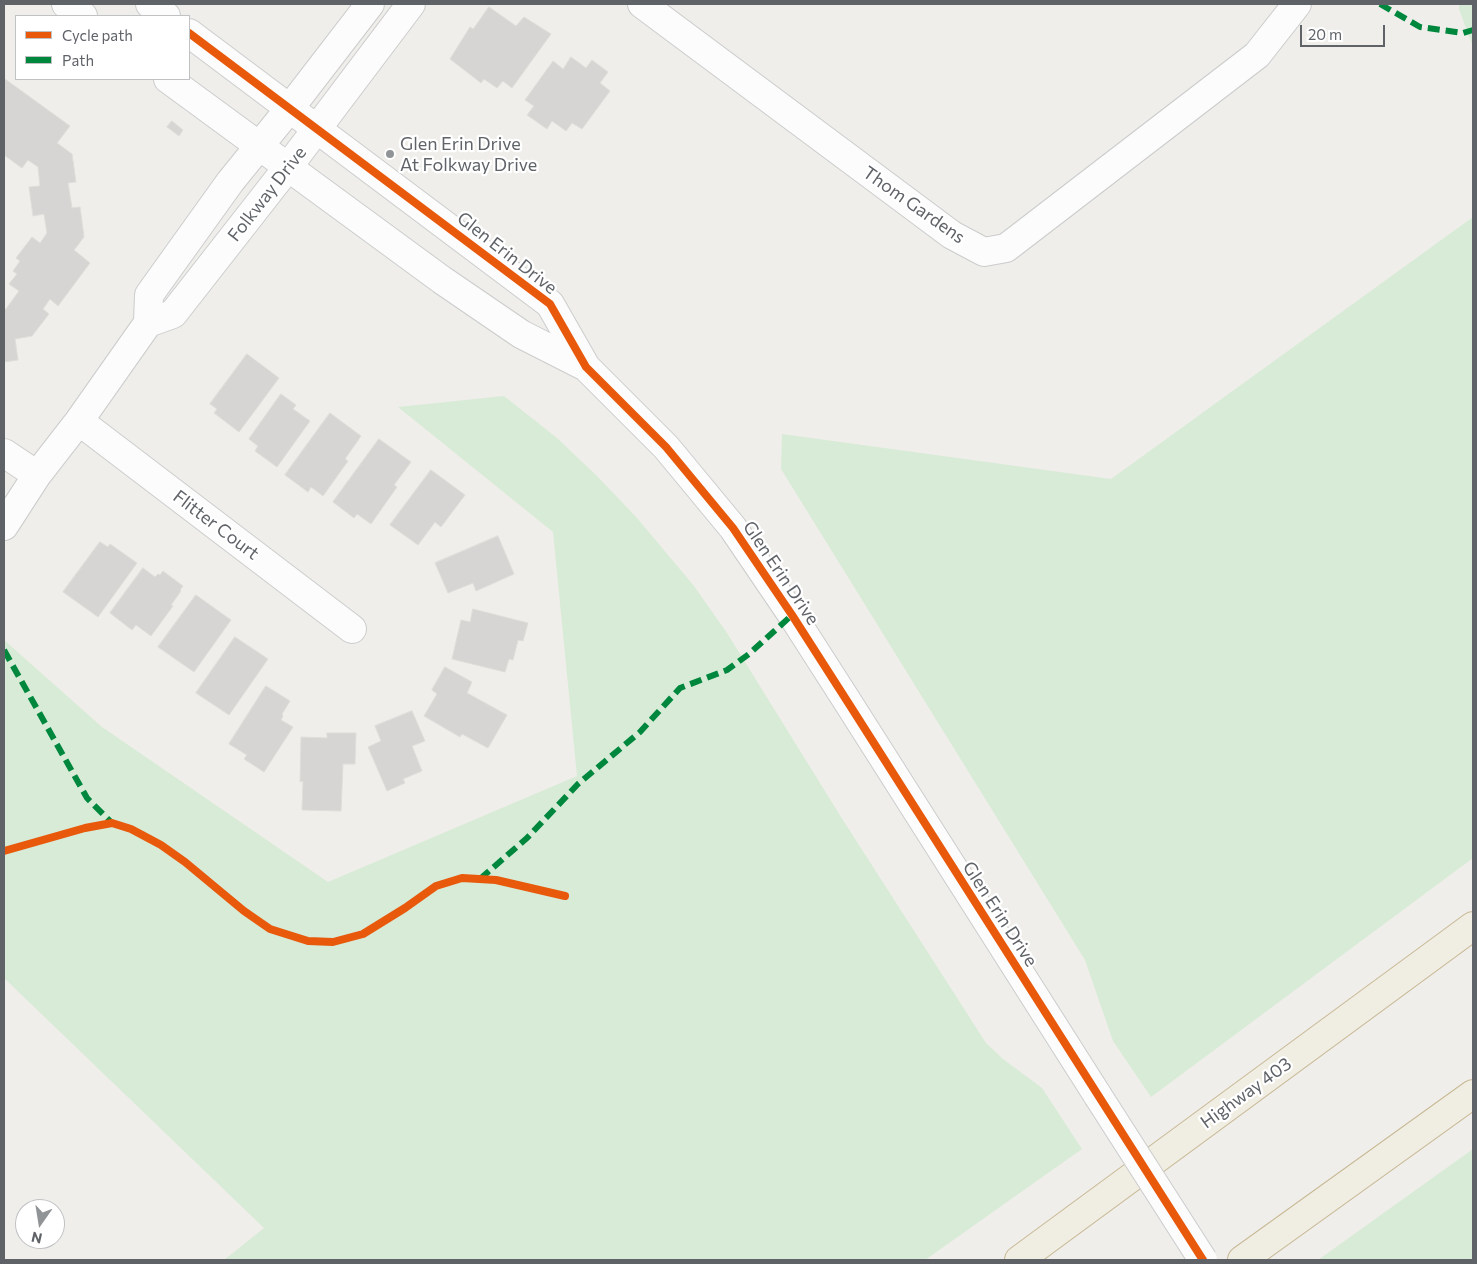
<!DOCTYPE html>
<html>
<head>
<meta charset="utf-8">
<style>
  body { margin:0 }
  #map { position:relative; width:1477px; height:1264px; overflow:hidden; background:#efeeea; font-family:Commissioner,sans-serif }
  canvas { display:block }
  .frame { position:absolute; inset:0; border:5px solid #5f6368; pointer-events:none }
  .legend { position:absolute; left:15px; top:15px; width:175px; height:65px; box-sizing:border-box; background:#fff; border:1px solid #bfc1c3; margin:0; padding:6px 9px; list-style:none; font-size:15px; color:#5f6368 }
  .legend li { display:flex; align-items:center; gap:10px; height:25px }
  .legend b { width:25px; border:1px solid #bfc1c3 }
  .north { position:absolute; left:15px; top:1199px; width:50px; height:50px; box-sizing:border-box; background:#fff; border:1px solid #bfc1c3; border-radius:50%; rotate:193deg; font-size:14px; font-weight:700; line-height:20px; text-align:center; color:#5f6368 }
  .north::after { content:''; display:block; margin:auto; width:18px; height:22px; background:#919496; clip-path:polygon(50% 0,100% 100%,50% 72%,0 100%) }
  .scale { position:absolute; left:1300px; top:25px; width:85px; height:22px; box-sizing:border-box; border:2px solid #5f6368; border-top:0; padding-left:6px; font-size:15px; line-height:18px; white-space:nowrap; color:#5f6368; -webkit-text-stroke:4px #fff; paint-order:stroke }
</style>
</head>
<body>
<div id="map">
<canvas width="1477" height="1264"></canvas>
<div class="frame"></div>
<ul class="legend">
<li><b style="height:6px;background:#e8590c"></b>Cycle path</li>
<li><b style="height:6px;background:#00873e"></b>Path</li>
</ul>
<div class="north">N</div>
<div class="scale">20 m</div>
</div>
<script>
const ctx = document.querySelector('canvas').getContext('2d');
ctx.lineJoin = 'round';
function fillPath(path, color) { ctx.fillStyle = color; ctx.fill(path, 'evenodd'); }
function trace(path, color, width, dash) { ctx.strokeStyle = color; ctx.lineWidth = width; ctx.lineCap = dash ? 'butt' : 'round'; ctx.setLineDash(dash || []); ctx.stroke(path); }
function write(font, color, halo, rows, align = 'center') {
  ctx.font = font + ' Commissioner,sans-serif'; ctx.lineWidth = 4.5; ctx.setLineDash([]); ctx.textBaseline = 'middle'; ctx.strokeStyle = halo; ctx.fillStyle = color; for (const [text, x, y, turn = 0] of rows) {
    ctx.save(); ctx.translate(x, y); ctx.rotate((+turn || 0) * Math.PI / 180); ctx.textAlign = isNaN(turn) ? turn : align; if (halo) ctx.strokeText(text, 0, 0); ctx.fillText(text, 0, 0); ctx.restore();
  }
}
const green = new Path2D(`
  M1459,4h14v43l-14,-38z
  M1473,217v641l-322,239 -38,-56 -28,-81 -304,-491 1,-35 329,45z
  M504,396l53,42 40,38 40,42 57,68 33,47 114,184 145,226 17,16 39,29 40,61 -157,111h-701l40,-32 -260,-250v-338l98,87 226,155 249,-106 -24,-244 -155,-125z
  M1473,1149v111h-155z`);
const building = new Path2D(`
  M489,7l27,19 8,-9 27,17 -39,54 -9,-7 -6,7 -13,-9 -3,4 -31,-24 20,-32 3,2z
  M571,57l15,11 6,-8 16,12 -8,11 10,8 -28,38 -10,-6 -6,8 -14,-10 -5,8 -20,-14 7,-9 -9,-6 28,-39 10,8z
  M5,79l65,47 -13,17 15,11 4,28 -8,1 4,25 8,-1 4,30 -10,13 16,13 -32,43 -8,-7 -7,10 6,5 -17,22 -17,3 3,21 -14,2v-53h2l13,-18 -10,-7 8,-10 -4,-3 7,-10 -4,-3 16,-21 8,6 7,-10 -3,-19 -11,2 -4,-29 11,-1 -2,-19 -10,-7 -6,8 -18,-13v-74z
  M172,121l11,9 -4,6 -12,-9z
  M247,354l32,24 -40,54 -25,-19 3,-4 -7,-5z
  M281,394l15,11 -3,4 17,12 -33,46 -22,-16 3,-5 -9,-7z
  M330,413l31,23 -16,23 3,2 -25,35 -12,-9 -3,5 -23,-17z
  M379,439l32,23 -17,23 3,2 -26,37 -14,-10 -3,4 -21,-16z
  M431,470l34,25 -24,32 -6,-5 -17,23 -28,-20z
  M498,536l16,38 -38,17 -3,-8 -25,10 -13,-30z
  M100,542l8,5 2,-3 27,19 -39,54 -35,-25z
  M143,568l12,9 3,-3 2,1 3,-4 20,15 -3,4 1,1 -10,14 2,1 -22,30 -15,-11 -4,5 -22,-17z
  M196,595l35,25 -37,52 -36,-25z
  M473,609l55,14 -5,18 -5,-1 -5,20 -4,-1 -4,13 -53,-13 9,-39 9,2z
  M235,637l33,22 -39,56 -33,-22z
  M445,667l27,15 -5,11 40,22 -19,33 -26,-14 -2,3 -36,-21 13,-22 -5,-4z
  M266,686l24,15 -8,13 1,2 -2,4 12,7 -29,45 -20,-13 3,-4 -18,-11z
  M412,711l13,30 -13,5 10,25 -19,8 2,4 -18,8 -19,-44 13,-6 -6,-15z
  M327,733h29l-1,31h-12l-2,47 -39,-1 1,-29 -3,1 1,-45 26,1z`);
const minor = new Path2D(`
  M66,4l17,12
  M150,4l16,12
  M642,4l310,231 32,17 22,-4 251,-193 40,-51
  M189,33l361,271 36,63 80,80 67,81 59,87 57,89 249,392
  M168,79l274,201 79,54 65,33
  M148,323l25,-9 115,-147 123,-163
  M79,421l273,208
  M4,453l33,22
  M4,526l33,-51 42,-54 69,-98 1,-28 81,-113 60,-74 80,-104`);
const highway = new Path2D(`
  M1019,1260l454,-334
  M1242,1260l231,-166`);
const minorBridge = new Path2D(`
  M1098,1096l105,164`);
const quiet = new Path2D(`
  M1380,4l40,23 43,6 10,-3
  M4,650l83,148 25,25
  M480,879l47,-41 51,-54 62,-52 40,-44 47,-18 22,-16 43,-39`);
const cycleway = new Path2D(`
  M189,33l361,271 36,63 80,80 67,81 59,87 57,89 354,556
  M4,851l81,-23 27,-5 19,6 30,16 24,17 59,49 26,18 38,12 25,1 30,-8 42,-26 31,-22 26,-8 34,2 69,16`);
const markers = [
  [390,154,5,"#919496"]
];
const poiNames = [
  ["Glen Erin Drive",400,144],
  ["At Folkway Drive",400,165]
];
const streetNames = [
  ["Folkway Drive",267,194,-52],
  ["Thom Gardens",914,205,35],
  ["Glen Erin Drive",507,253,38],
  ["Flitter Court",216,525,37],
  ["Glen Erin Drive",781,573,56],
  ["Glen Erin Drive",1000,914,57],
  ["Highway 403",1246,1093,-36]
];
fillPath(green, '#d8ebd6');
fillPath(building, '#d6d5d3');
trace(building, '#deddd9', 1);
trace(minor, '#cbcccc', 30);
trace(highway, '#c8b996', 30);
trace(minor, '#fdfcfc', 28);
trace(highway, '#f0ede3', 28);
trace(minorBridge, '#cbcccc', 30, []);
trace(minorBridge, '#fdfcfc', 28);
trace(quiet, '#00873e', 6, [12, 6]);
trace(cycleway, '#e8590c', 8);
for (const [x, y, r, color] of markers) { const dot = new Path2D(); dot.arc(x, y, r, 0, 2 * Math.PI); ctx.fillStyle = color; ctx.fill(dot); trace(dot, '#fff', 2); }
write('18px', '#5f6368', '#fff', poiNames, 'left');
write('18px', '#5f6368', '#fff', streetNames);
</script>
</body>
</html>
